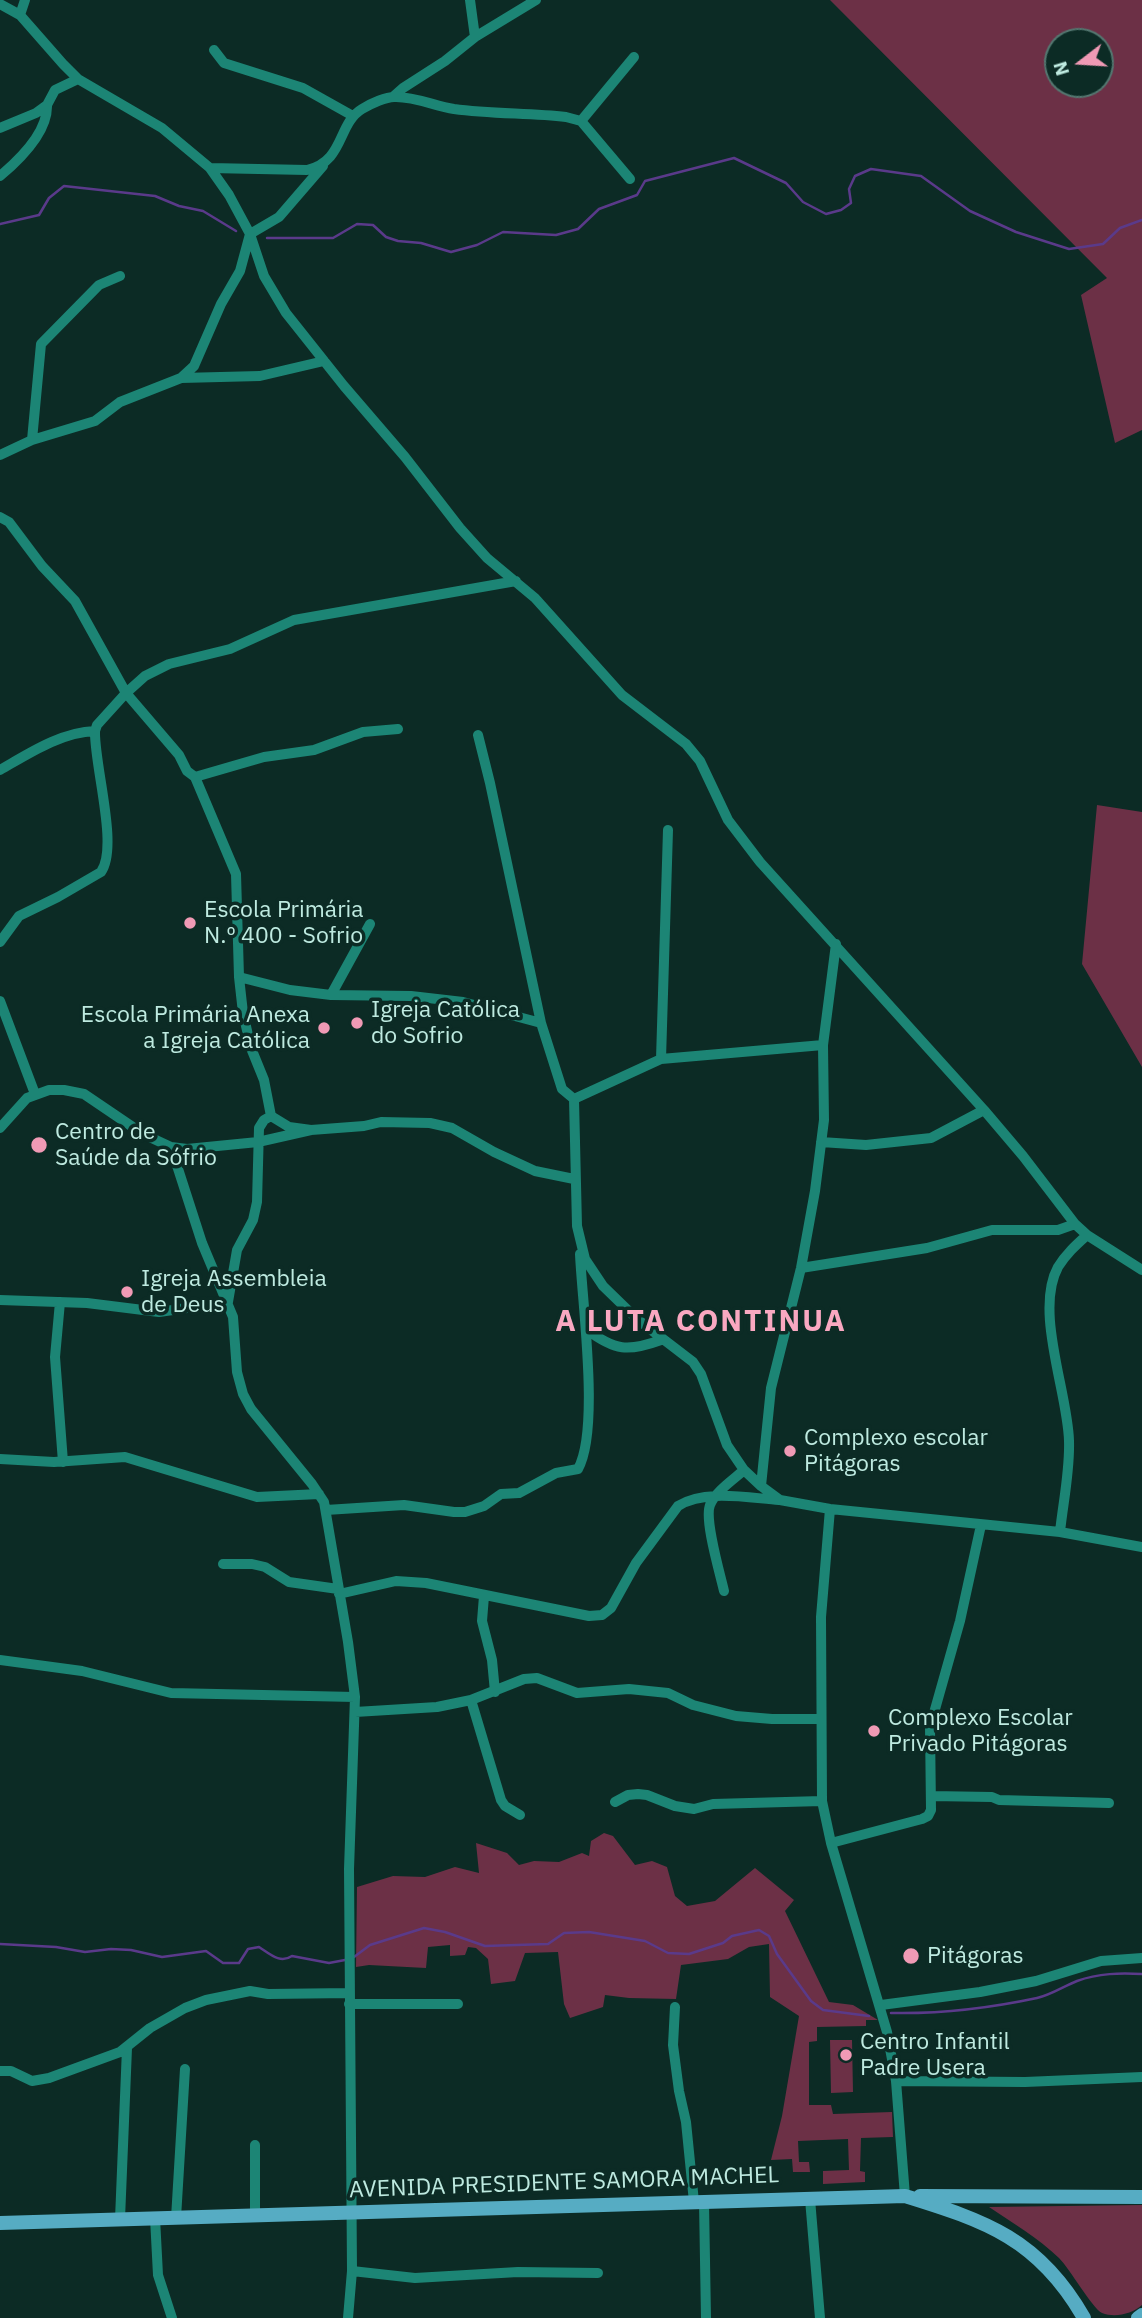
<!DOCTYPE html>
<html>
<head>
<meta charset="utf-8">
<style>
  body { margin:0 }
  #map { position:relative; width:1142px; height:2318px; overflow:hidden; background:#0c2b25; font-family:"IBM Plex Sans",sans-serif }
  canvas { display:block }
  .north { position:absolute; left:1044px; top:28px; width:70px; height:70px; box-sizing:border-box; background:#0c2b25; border:2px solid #537770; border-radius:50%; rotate:253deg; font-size:19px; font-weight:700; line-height:28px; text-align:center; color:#beeae0 }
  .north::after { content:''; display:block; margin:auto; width:24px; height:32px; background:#f09ab5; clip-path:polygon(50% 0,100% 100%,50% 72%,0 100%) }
</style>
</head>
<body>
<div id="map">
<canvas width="1142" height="2318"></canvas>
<div class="north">N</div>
</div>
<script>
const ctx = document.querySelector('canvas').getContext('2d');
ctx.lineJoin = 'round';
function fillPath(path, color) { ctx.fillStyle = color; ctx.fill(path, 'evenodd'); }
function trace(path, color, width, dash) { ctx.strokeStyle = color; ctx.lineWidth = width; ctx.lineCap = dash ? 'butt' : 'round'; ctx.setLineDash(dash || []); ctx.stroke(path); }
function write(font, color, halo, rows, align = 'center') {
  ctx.font = font + ' "IBM Plex Sans",sans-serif'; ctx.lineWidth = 7; ctx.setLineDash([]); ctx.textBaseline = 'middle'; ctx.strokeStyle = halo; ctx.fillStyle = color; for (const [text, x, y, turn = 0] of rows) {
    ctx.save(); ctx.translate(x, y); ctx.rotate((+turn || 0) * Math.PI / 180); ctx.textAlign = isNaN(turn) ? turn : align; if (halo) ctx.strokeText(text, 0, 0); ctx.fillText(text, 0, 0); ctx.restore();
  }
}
const green = new Path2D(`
  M830,0h312v430l-27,13 -34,-148 26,-17zM1058,42h42v42h-42z
  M1097,805l45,7v255l-60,-103z
  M604,1833l9,3 22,29 17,-4 15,6 8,29 12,10 28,-5 40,-33 39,32 -9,11 44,91 24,3 25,15h-12v6l-49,1v14l-8,1v63h22l2,9 59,-2 1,25 -32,1 -1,33 5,1v10l-42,2v-13l26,-1 -1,-31 -50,2 1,21h10l1,10h-17l-1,-13 -21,1 11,-44 17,-100 -29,-19 -1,-53 -20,3 -21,12 -47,6 -5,34 -47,-1 -24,-3 -2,12 -33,11 -6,-14 -6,-52 -33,1 -10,28 -24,3 -3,-25 -12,-11 -8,-1 -3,8 -15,1v-11l-22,2 -2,21 -57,-3 -13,2 1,-80 36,-11 32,1 30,-10 24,6 -3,-30 31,10 12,12 15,-4 25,1 23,-9 7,3 2,-15z
  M830,2040h22l1,52 -22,1z
  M1142,2205v100c-10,9 -27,13 -40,8 -10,-5 -32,-44 -43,-55 -21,-20 -46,-35 -70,-51z`);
const stream = new Path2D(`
  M0,224l39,-9 10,-17 15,-12 91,10 24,10 24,5 33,20
  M267,238h66l24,-14 16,1 13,12 12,4 23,2 30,9 26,-7 26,-13 53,3 22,-6 21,-20 38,-14 8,-14 89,-23 52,25 17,19 23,12 15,-4 10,-7 -2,-14 6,-13 16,-7 50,7 49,35 46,21 53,17 34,-5 17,-16 22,-8
  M0,1944l56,3 29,5 26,-3 20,1 31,7 44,-6 17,12h16l9,-14 11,-2c11,7 21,17 33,9l37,7 16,-3
  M354,1957l16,-12 54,-17 21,4 40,14 63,-2 16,-11 25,-1 56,9 23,12 21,1 34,-11 9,-7 27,-6 10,6 8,18 34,47 12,9 46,6
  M891,2013c48,1 99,-5 146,-15 14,-3 27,-12 40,-17 22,-8 43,-8 65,-7`);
const minor = new Path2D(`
  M470,0l5,37
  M0,4l20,11 43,49 15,15 84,49 48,40 19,27 21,39 14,42 22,37 58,73 61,71 55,71 27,30 48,40 87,97 64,49 14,17 28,59 32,42 224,248 39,46 52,68 12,11 55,35
  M20,15l5,-15
  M214,50l10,13 79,25 50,28
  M394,96l9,-8 42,-27 30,-24 61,-37
  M581,121l53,-64
  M581,121l49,58
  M0,128l36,-15 11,-8 8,-15 23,-11
  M210,168l97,2c38,-9 30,-46 55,-61 8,-5 25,-13 34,-12 20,0 39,9 58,12 37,5 75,4 112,8l15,4
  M0,176c19,-16 48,-44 47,-71
  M181,378l13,-12 27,-62 19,-33 10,-37 29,-17 44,-51
  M32,440l9,-96 58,-59 21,-9
  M0,455l32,-15 63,-19 25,-19 61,-24 79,-2 64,-15
  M0,517l9,5 33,44 33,35 51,92 53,62 8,16 8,6 41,97 3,103 4,36 8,35 13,32 7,36 18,11 22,3
  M478,735l12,48 51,240 21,66 12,10
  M0,770c28,-16 61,-38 95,-39
  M195,777l69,-20 50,-7 49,-18 35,-3
  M0,942l19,-26 39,-19 43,-25c18,-25 -7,-107 -6,-141l2,-6 29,-32 19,-17 24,-12 61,-15 64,-29 222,-39
  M239,977l51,13 41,5 80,1 52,6 78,21
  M331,995l39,-71
  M0,1001l35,93
  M823,1045l-162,14 -87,40 3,127 8,33 18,27 34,33 56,43 8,12 26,71 17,25 17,16 19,14 50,9 230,23 82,15
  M661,1059l7,-229
  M0,1128l27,-30 22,-8h15l20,4 59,40 28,13 16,2 71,-7 53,-12 53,-4 17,-4 49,1 22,5 42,24 41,19 39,8
  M821,1142l45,3 65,-7 53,-28
  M171,1147l31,96 31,74 4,55 6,22 8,15 61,75 12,18 24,140 7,55 -6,172 3,402 -4,47
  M801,1268l126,-20 65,-18h66l17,-6
  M0,1300l87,3 72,9 69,-10
  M60,1302l-5,55 8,105
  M228,1302l9,-52 16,-30 4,-18 2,-74 5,-8 7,-4
  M586,1329c29,22 42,23 75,11
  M0,1459l54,3 71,-5 132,40 62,-3
  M761,1486l10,-98 30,-120 14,-77 9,-71 -1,-75 13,-101
  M830,1509l-9,108 1,184 9,42 56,189 9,49 9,115
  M326,1510l78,-5 50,7h11l19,-6 17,-12 18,-1 37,-20 22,-4c22,-39 4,-167 2,-215
  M1060,1532c3,-29 10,-61 9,-91 -1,-48 -35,-130 -11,-174 8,-13 18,-22 29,-32
  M223,1564h29l13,3 24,15 49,7
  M724,1591c-4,-18 -20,-71 -14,-86 6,-14 23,-25 34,-35
  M339,1594l57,-13 30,2 163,33 13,-1 9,-7 25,-45 42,-57c26,-17 71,-8 101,-6
  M484,1596l-2,25 10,39 3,32
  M0,1660l82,11 89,22 184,4
  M471,1700l30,100 4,6 15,9
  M355,1712l82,-5 34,-7 53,-21 13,-1 40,15 52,-4 39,4 25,12 43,11 36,3h49
  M931,1796l61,1 7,3 110,3
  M615,1802l13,-7 10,-1 9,1 28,11 19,3 19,-5 109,-3
  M831,1843l91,-24 6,-3 3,-6 -1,-83 30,-106 21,-96
  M349,2004h109
  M881,2005l99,-13 56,-11 65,-20 41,-3
  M675,2007l-2,38 6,46 7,31 8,80
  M0,2071h11l21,10 17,-3 71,-26 30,-24 35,-20 21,-8 44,-9 18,3 82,-1
  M896,2081l129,1 117,-5
  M810,2199l10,119
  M704,2202l2,116
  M255,2215v-70
  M155,2218l3,57 14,43
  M176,2218l9,-149
  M120,2219l7,-171
  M352,2271l63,7 103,-6 80,1`);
const major = new Path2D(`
  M920,2196l222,1
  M0,2223l905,-27c81,25 134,43 179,122
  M1138,2318l4,-3`);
const markers = [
  [190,923,7,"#f09ab5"],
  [357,1023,7,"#f09ab5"],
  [324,1028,7,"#f09ab5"],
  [39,1145,9,"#f09ab5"],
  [127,1292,7,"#f09ab5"],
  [790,1451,7,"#f09ab5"],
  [874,1731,7,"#f09ab5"],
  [911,1956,9,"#f09ab5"],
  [846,2055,7,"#f09ab5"]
];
const poiNames = [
  ["Escola Primária",204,910],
  ["N.º 400 - Sofrio",204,936],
  ["Igreja Católica",371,1010],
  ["do Sofrio",371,1036],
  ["Escola Primária Anexa",310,1015,"right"],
  ["a Igreja Católica",310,1041,"right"],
  ["Centro de",55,1132],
  ["Saúde da Sófrio",55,1158],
  ["Igreja Assembleia",141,1279],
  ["de Deus",141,1305],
  ["Complexo escolar",804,1438],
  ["Pitágoras",804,1464],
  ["Complexo Escolar",888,1718],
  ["Privado Pitágoras",888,1744],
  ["Pitágoras",927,1956],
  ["Centro Infantil",860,2042],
  ["Padre Usera",860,2068]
];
const streetNames = [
  ["AVENIDA PRESIDENTE SAMORA MACHEL",564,2183,-2]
];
const districtNames = [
  ["A LUTA CONTINUA",701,1322]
];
fillPath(green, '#6c3046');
trace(stream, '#5a3a8a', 2.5);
trace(minor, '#1c8575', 10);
trace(major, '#56acc3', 14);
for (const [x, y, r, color] of markers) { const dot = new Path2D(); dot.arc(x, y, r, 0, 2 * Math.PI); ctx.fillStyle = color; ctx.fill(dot); trace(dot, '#0c2b25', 2.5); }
write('23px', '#beeae0', '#0c2b25', poiNames, 'left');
write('23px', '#beeae0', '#0c2b25', streetNames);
ctx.letterSpacing = '2px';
write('bold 30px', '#f9a8c1', '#0c2b25', districtNames);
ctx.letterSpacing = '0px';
</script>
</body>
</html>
